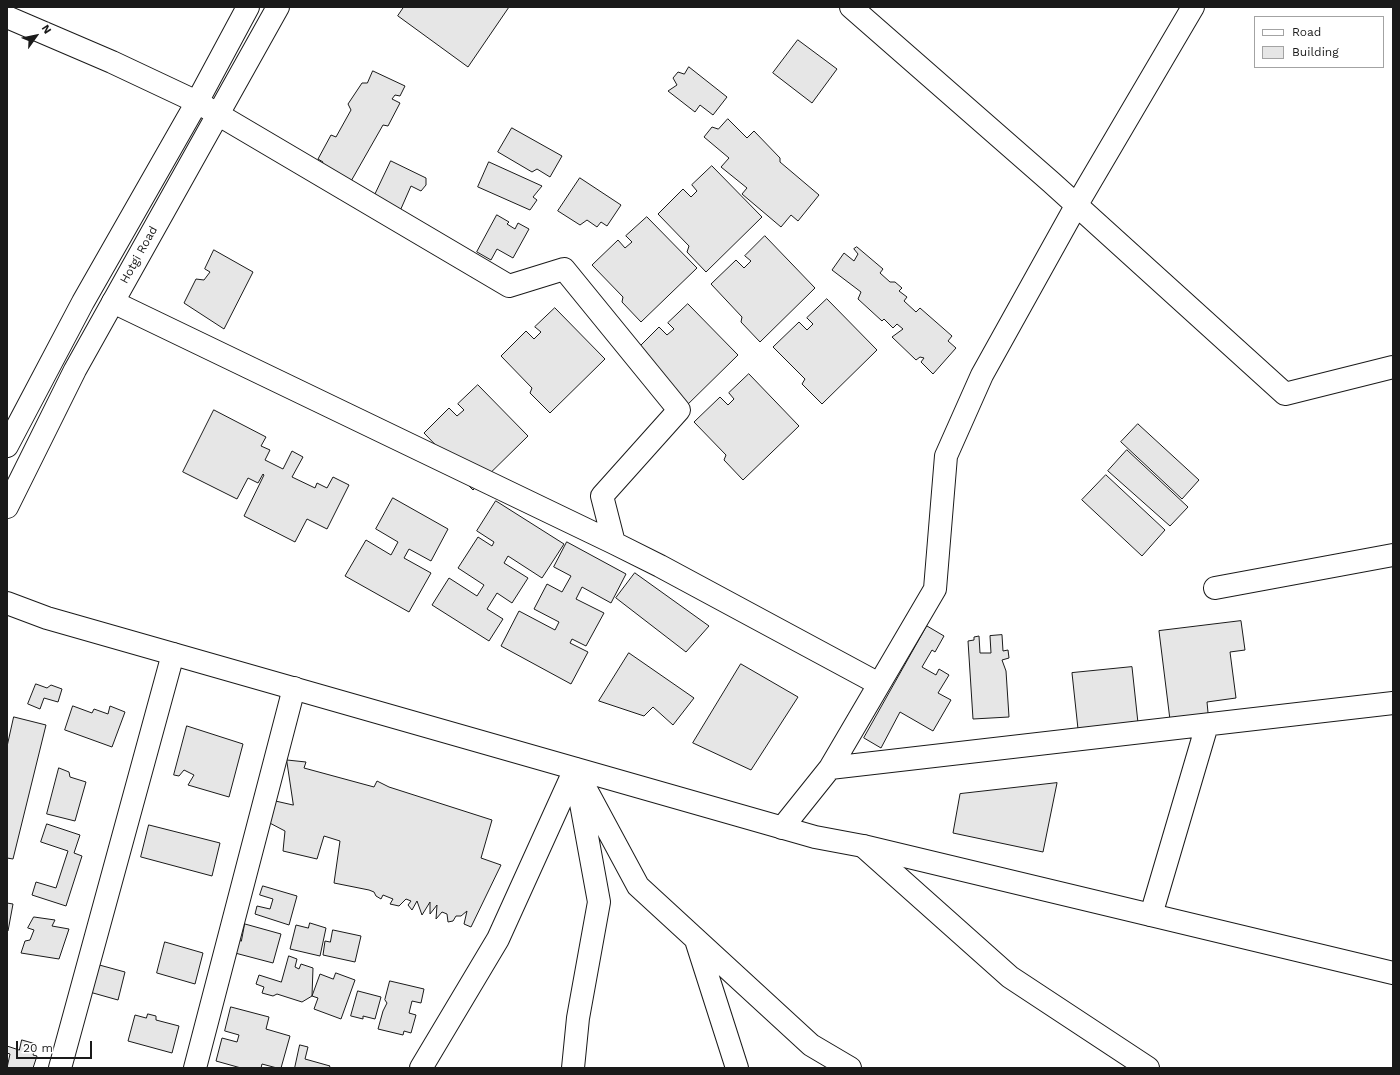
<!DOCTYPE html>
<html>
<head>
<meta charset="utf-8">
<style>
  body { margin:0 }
  #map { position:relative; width:1400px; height:1075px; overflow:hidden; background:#fff; font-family:"Work Sans",sans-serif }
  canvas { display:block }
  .frame { position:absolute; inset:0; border:8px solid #1a1a1a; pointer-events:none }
  .legend { position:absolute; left:1254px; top:16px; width:130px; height:52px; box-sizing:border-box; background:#fff; border:1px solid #a3a3a3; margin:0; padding:5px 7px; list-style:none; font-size:12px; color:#1a1a1a }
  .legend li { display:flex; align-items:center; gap:8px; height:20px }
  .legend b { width:20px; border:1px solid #a3a3a3 }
  .north { position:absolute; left:16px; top:16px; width:40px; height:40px; -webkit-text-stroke:3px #fff; paint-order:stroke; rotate:57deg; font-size:11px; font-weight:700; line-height:16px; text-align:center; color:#1a1a1a }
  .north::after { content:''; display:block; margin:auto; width:14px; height:18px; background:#1a1a1a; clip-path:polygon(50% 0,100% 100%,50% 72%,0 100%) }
  .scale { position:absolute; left:16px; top:1041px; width:76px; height:18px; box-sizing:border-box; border:2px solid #1a1a1a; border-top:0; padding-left:5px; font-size:12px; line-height:14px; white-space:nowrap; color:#1a1a1a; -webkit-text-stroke:3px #fff; paint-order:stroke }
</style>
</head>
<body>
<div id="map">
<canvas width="1400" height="1075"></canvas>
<div class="frame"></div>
<ul class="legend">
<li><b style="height:5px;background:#fff"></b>Road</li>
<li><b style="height:11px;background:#e6e6e6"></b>Building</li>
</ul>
<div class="north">N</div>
<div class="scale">20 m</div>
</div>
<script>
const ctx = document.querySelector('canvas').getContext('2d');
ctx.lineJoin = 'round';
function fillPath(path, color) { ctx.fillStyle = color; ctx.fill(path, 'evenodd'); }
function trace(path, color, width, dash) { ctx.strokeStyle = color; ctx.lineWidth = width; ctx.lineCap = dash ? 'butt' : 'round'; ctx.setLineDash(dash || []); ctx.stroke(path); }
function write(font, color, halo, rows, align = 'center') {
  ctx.font = font + ' "Work Sans",sans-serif'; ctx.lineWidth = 3; ctx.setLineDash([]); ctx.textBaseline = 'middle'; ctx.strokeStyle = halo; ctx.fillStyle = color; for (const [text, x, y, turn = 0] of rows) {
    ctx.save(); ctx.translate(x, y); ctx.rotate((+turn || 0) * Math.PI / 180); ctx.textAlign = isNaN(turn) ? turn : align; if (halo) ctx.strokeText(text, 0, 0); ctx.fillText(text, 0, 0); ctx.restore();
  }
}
const building = new Path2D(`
  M404,7h105l-41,60 -70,-51z
  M798,40l39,29 -25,34 -39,-30z
  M689,67l38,30 -14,18 -13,-10 -5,7 -27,-21 9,-6 -4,-7 5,-6 6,2z
  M373,71l32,15 -5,10 -5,-1 -3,4 8,4 -12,23 -5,-1 -37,65 -29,-17 6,-11 -5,-3 13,-24 5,2 15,-27 -3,-6 14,-21h5z
  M728,119l19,19 7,-7 26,27v4l39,33 -21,26 -7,-6 -10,12 -39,-33 5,-6 -26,-21 8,-9 -25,-21 8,-10 6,2z
  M512,128l50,28 -12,21 -13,-8 -5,3 -34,-20z
  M391,161l35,17v7l-5,6 -10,-5 -11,25 -27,-12z
  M489,162l53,24 -9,11 4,3 -7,10 -52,-23z
  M712,166l50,51 -56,55 -19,-20 2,-6 -31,-32 25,-25 8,8 6,-6 -5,-6z
  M580,178l41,27 -14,21 -6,-4 -4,5 -10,-7 -7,5 -22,-14z
  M497,215l12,7 -2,2 8,5 3,-6 11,6 -16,29 -16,-9 -6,11 -14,-8z
  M647,217l50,51 -56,54 -19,-20 1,-5 -31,-32 26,-25 7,8 7,-6 -6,-6z
  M765,236l50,52 -55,54 -19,-20 1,-5 -31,-33 25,-24 8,8 7,-7 -6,-5z
  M857,247l26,22 -3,4 10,9h5l7,6 -3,3 8,6 -3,4 12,11 4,-4 32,28 -4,5 8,7 -23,26 -12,-12 3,-4 -4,-1 -4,3 -24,-23 11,-8 -6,-5 -4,4 -9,-9 -2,2 -24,-22 3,-7 -29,-22 12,-17 10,8 4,-7 -4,-5z
  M214,250l39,22 -29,57 -40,-26 12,-24 8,1 6,-8 -5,-3z
  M827,299l50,51 -55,54 -20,-20 3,-5 -32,-32 26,-25 8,8 6,-6 -6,-6z
  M688,304l50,51 -56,55 -48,-58 25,-25 8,8 7,-6 -6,-6z
  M555,308l50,51 -55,54 -20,-20 2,-5 -31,-32 25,-25 8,8 7,-7 -6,-5z
  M749,374l50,52 -56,54 -19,-20 2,-5 -32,-33 26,-25 8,8 6,-6 -5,-6z
  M478,385l50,51 -55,54 -20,-20 2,-5 -31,-32 25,-25 8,8 7,-6 -6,-6z
  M214,410l52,27 -5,9 9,4 -5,10 18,9 9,-18 11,6 -11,20 23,11 2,-5 10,5 6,-11 16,8 -22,44 -20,-10 -12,23 -51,-26 20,-41 -1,-1 -5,9 -10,-5 -11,21 -54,-27z
  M1138,424l61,56 -17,19 -61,-57z
  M1127,450l61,57 -18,19 -62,-55z
  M1106,475l59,55 -23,26 -60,-56z
  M393,498l55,31 -17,32 -22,-12 -5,9 27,15 -22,39 -64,-36 21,-36 25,15 7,-13 -22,-13z
  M496,501l68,43 -22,34 -34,-22 -4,7 24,15 -16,25 -15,-10 -10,16 16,10 -14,22 -57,-36 17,-27 28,18 7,-11 -26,-17 20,-31 14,9 2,-4 -17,-11z
  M567,542l59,32 -15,29 -29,-16 -6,12 28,14 -18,33 -14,-7 -2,4 18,9 -17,32 -70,-38 18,-35 36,19 4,-8 -25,-13 13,-25 15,8 9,-16 -17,-9z
  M635,573l74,53 -23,26 -70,-54z
  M1241,621l4,29 -15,2 6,46 -29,4 2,21 -38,5 -12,-97z
  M927,626l17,10 -9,16 -3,-2 -10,17 14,8 3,-6 10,6 -11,18 13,7 -18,31 -33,-19 -19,36 -17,-10z
  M1002,635l1,16 5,-1 1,8 -7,2 4,11 3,46 -36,2 -5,-78 6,-1v-3l5,-1 1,17h11l-1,-17z
  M629,653l65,45 -21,27 -20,-18 -9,9 -45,-15z
  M741,664l57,33 -47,73 -58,-27z
  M1132,667l6,56 -60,6 -6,-56z
  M36,684l11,4 4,-3 11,4 -4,13 -14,-4 -4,11 -12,-5z
  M73,706l19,7 2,-4 14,5 2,-8 15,6 -13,35 -47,-17z
  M14,717l32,8 -33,134 -6,-1v-111z
  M187,726l56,18 -14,53 -41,-12 6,-10 -10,-5 -5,6 -5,-1z
  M287,760l19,2 -2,6 70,19 3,-6 12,6 103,33 -11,38 20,7 -30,62 -7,-3 3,-13 -6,5h-5l-3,5 -5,1 -1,-8 -5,-2 -6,7 1,-14 -7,9v-12l-8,13 -5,-14 -5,9 -4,-5 3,-4 -5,-2 -7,7 -9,-2 3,-5 -10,-4 -2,4 -5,-3 -2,-4 -5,-2 -35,-7 6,-42 -16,-5 -7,23 -34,-8 2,-20 -21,-11 7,-20 22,5z
  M59,768l10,4 1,5 16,5 -11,39 -28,-7z
  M1057,783l-14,69 -90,-19 7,-39z
  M47,824l33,11 -6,18 8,3 -16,50 -34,-11 4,-13 20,6 12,-37 -27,-9z
  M149,825l71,18 -8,33 -71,-19z
  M263,886l34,10 -8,29 -34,-11 2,-8 13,3 3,-10 -13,-4z
  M7,903l6,1 -5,27h-1z
  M34,917l21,3 -3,6 17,3 -10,30 -38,-6 4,-12 5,-1 4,-10 -6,-2z
  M310,923l16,5 -6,28 -30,-7 6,-24 12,3z
  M245,924l36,10 -8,29 -38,-10 4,-13 2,1z
  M333,930l28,6 -6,26 -32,-7 2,-14 5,1z
  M165,942l38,11 -8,31 -38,-11z
  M289,956l8,3 -2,8 4,2 2,-5 12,4 -1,28 -10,6 -25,-8 -4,2 -11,-3 2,-6 -8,-3 3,-9 22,7z
  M92,963l33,9 -7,28 -32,-9z
  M336,973l19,7 -14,39 -27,-10 4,-11 -6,-2 8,-22 13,5z
  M390,981l34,8 -3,14 -9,-2 -3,12 7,2 -5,18 -7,-2 -1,4 -25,-6 5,-18 4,-8 -2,-3z
  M358,991l23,6 -6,22 -12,-3v3l-12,-3z
  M231,1007l38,10 -3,12 24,7 -9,32h-4l-15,-4 -1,4h-20l-25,-7 6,-23 15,4 2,-7 -14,-4z
  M148,1014l8,2v4l23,6 -7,27 -44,-12 7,-26 11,3z
  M22,1040l14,4 -3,11 4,1 -4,12h-26l3,-14 -3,-1v-7l12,4z
  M300,1045l8,2 -3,12 25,7 -1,2h-34z`);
const street = new Path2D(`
  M851,7l200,175 234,212 108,-27
  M7,17l105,45 85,40 312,184 55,-17 115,141 -77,86 12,47
  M113,302l501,241 46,23 219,118
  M1215,588l178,-33
  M830,768l563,-65
  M575,769l63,117 173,159 39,23
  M782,828l48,-60 105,-179 11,-133 36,-81 94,-169 117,-199
  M863,846l147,131 138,91
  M1151,915l56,-190
  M696,940l41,128
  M60,1068l113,-414
  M195,1068l99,-380
  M421,1068l77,-129 77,-170
  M573,1068l5,-50 21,-116 -21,-115`);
const secondary = new Path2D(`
  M7,446l76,-144 114,-200 51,-95
  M7,507l68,-137 203,-363
  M7,603l40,15 768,219 48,9 530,127`);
const streetNames = [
  ["Hotgi Road",139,255,-61]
];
fillPath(building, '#e6e6e6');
trace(building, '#1a1a1a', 1);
trace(street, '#1a1a1a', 24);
trace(secondary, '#1a1a1a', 24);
trace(street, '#fff', 22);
trace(secondary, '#fff', 22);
write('12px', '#1a1a1a', '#fff', streetNames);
</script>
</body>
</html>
